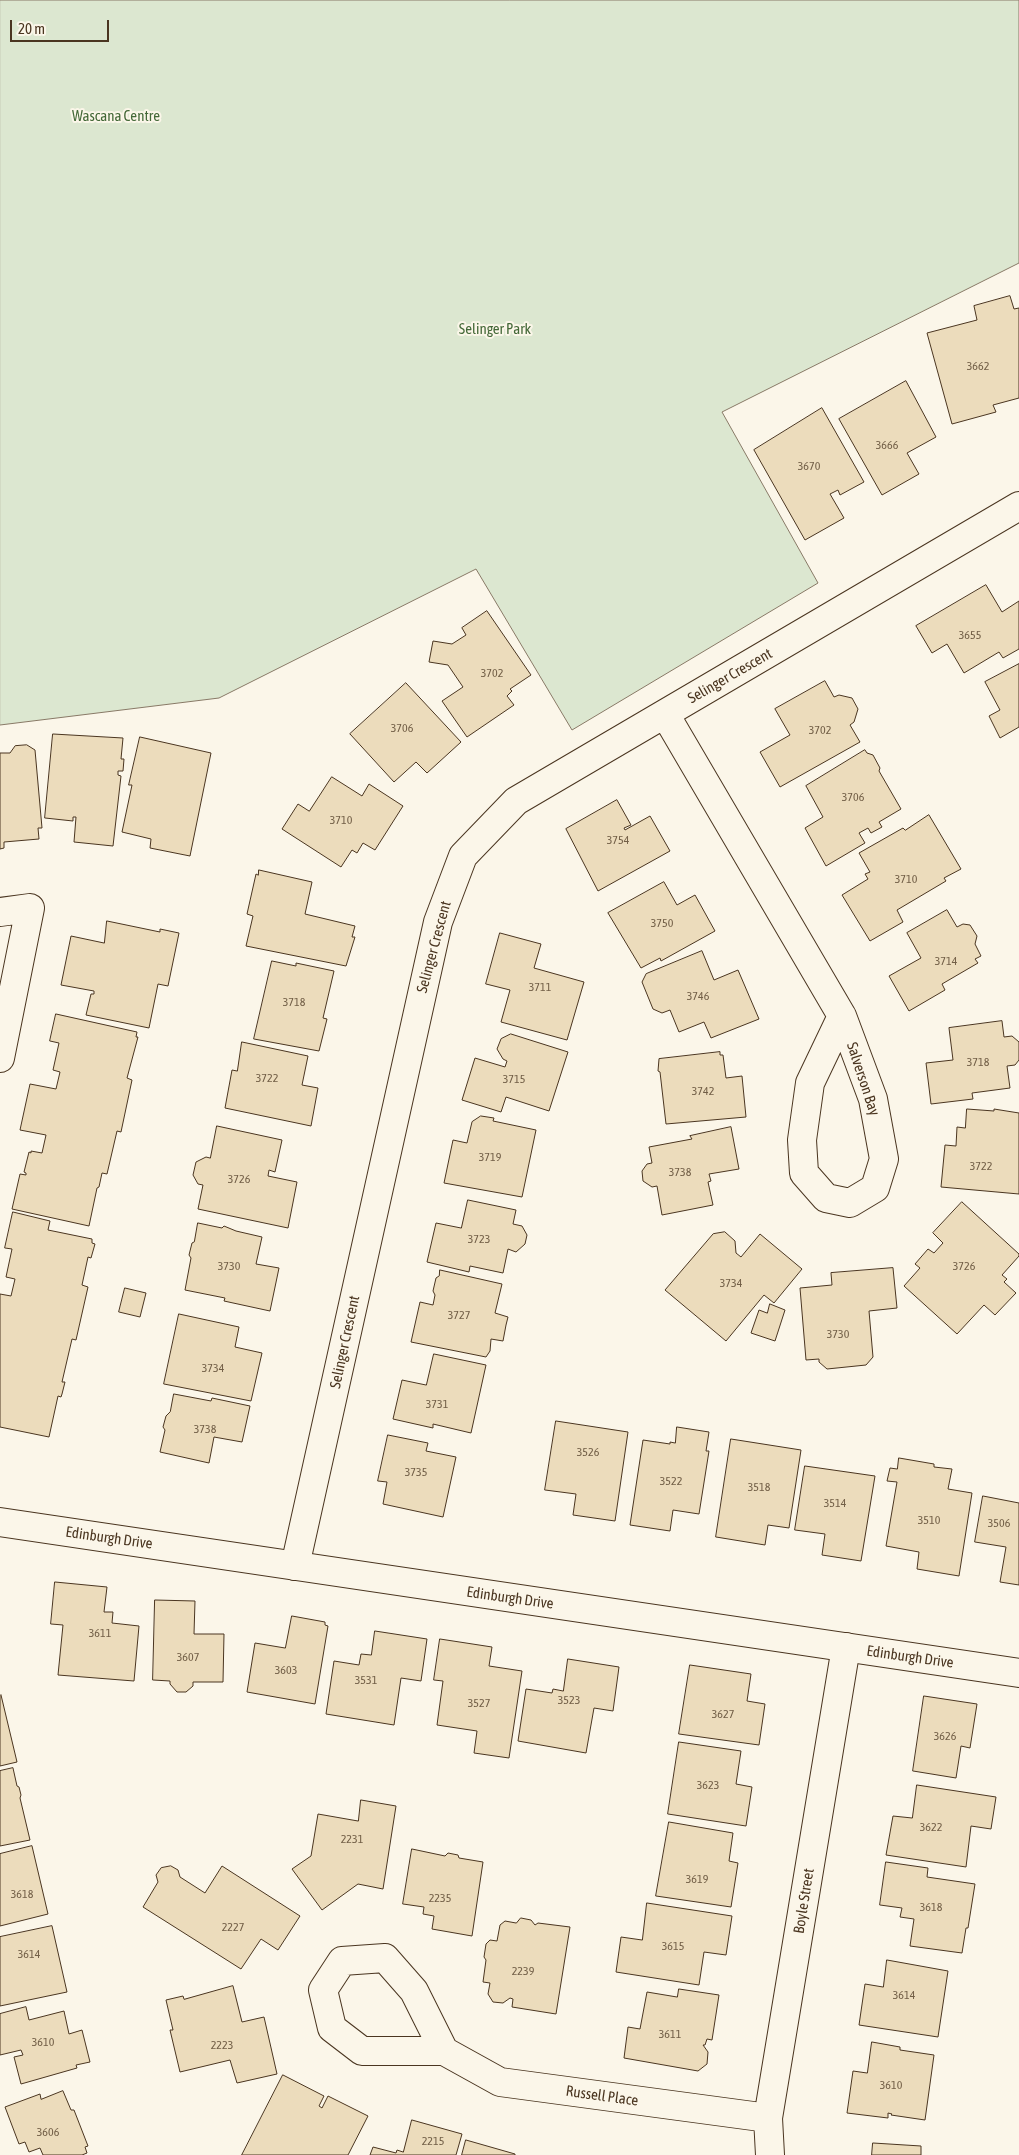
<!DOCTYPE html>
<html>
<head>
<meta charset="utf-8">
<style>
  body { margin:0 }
  #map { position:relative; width:1019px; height:2155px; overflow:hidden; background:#fbf6e9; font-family:"Asap Condensed",sans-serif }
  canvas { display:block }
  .scale { position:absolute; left:10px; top:20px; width:99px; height:22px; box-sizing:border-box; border:2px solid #4a3520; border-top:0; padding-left:6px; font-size:15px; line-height:18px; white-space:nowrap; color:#4a3520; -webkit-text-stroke:4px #fbf6e9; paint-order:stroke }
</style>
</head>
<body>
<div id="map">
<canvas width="1019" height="2155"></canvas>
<div class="scale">20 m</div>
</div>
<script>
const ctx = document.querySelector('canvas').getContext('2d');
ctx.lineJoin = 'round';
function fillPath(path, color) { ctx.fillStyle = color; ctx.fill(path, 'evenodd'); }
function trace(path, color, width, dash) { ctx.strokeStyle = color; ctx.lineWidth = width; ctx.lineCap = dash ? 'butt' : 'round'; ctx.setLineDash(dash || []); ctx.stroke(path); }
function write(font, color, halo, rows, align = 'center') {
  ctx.font = font + ' "Asap Condensed",sans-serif'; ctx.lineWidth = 4; ctx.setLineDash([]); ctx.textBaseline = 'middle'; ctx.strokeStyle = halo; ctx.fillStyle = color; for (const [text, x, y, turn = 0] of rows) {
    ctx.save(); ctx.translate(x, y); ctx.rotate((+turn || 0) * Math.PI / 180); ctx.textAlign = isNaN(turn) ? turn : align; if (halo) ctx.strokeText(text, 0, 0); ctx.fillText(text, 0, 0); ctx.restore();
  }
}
const green = new Path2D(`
  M0,0h1019v263l-297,149 96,171 -246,147 -96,-161 -257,129 -219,27z`);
const building = new Path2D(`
  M1010,296l4,13 5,-1v90l-26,7 3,7 -44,12 -25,-91 50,-13 -3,-14z
  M906,381l30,56 -29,16 12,21 -37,21 -43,-76z
  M822,408l42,74 -24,13 -2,-5 -8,4 14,24 -39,22 -51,-90z
  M986,585l16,27 17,-11v48l-16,9 -4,-6 -35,21 -17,-29 -15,9 -16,-27z
  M487,611l44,64 -21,14 2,2 -5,5 7,9 -47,32 -25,-36 21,-14 -15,-22 -19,-3 4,-21 19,3 14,-9 -4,-7z
  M1019,664v63l-19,11 -11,-22 11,-6 -15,-28z
  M825,681l9,16 5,-2 13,3 6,11 -4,13 -4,3 10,17 -80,45 -20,-35 30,-17 -15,-26z
  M406,683l55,59 -34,31 -11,-11 -22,20 -44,-48z
  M53,734l70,4 -2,21h3l-1,12h-5v4l3,1 -8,70 -39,-4 2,-25h-3v4l-28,-3z
  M140,737l71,16 -21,103 -40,-8 1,-9 -29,-7 10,-47h-3z
  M27,745l8,5 7,78h-4l1,11 -35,3v6l-4,1v-96h10l5,-7z
  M865,750l2,3 6,2 7,13 -1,3 22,38 -22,13 3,5 -11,6 -3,-5 -9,5 6,10 -39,23 -21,-38 18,-11 -17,-31z
  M332,777l30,19 7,-12 34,22 -28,44 -12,-7 -6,10 -5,-3 -11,17 -59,-38 16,-25 11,7z
  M617,800l14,25 -7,3 1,2 25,-14 20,35 -72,40 -32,-62z
  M929,815l32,54 -17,9 2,3 -49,29 6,12 -33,19 -28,-46 26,-16 -3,-5 5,-2 -11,-19 44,-25 2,2z
  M259,870l53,12 -7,32 50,12 -3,11h3l-9,29 -100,-20 7,-30 -6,-2 9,-40 2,1z
  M664,882l13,23 18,-10 20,36 -54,30 -1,-3 -19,10 -33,-55z
  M947,910l10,17 6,-3 7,1 7,11 -2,8 6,12 -6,3 3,4 -36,21 3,6 -36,21 -20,-35 32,-18 -14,-25z
  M107,921l53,11v-3l19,4 -11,53 -10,-2 -9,44 -63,-13 5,-21h3v-3l-33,-6 10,-49 33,7z
  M500,933l41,11 -7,24 50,14 -17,58 -66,-18 9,-32 -24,-6z
  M702,951l12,29 24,-10 21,49 -48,19 -7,-16 -25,10 -9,-22 -8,3 -9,-4 -11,-27 4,-8z
  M272,961l24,5v-3l38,8 -11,47 4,1 -8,32 -65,-12z
  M56,1014l81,18 -1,5h2l-11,41 5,2 -11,52 -4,-1 -10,43 -5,-1 -3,14 -2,1 -8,38 -77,-17 8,-35 6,1v-2l-2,-1 5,-20 2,1v-2l11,2 4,-18 -26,-5 10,-46 26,5 4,-17 -7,-2 6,-27 -9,-2z
  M1002,1021l2,16 8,-1 7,6v18l-4,5 -8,1 3,22 -38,5 1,6 -42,5 -5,-41 27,-3 -4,-32z
  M511,1034l57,18 -19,59 -43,-14 -5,15 -39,-12 13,-42 30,9 2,-6 -4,-2 -6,-10 4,-10z
  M242,1042l66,14 -6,29 16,3 -7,38 -86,-18 7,-38 5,1z
  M720,1052v3h3l3,23 16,-2 4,41 -80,7 -6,-52 -2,-1 1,-12z
  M967,1109l27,2v-2l25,4v81l-78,-7 4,-42 11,1 1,-19 8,1z
  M481,1116l13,2 -1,3 43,9 -14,67 -78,-14 9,-43 14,3 5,-21z
  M217,1126l65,14 -7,32 -6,-2 -1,6 29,6 -9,46 -90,-19 5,-24 -5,-1 -5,-9 3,-13 10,-5 4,1z
  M731,1127l8,42 -30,5 2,7 -3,1 5,23 -51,10 -5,-29 -5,1 -9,-6 -1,-10 5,-7 5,-1 -3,-16 43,-8 -2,-3z
  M468,1200l48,10 -3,14 9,2 5,9 -2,9 -9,8 -8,-3 -5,24 -33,-7 -1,6 -42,-10 9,-39 25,5z
  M962,1202l57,52v2l-17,19 5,4 -3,3 12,11 -21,22 -11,-10 -27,29 -53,-48 16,-18 -5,-4 13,-15 6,4 9,-10 -10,-10z
  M13,1212l37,9 -2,9 44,9v4l3,1 -4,14 -3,-1 -6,28 6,2 -12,53 -4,-1 -10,43h3l-3,12 -1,3 -3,-1 -9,41 -49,-10v-133l11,2 4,-17 -9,-2 6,-28 -7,-1z
  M198,1223l24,5 2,-2 12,5 26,6 -6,27 23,4 -9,43 -46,-10 1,-3 -40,-8 6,-32 -2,-3 3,-12 2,-1z
  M725,1232l10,9 1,12 5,4 19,-23 42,35 -28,34 -10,-8 -38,46 -61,-51 48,-56z
  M893,1268l4,40 -28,3 4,46 -7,8 -39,4 -8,-7v-3l-13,1 -6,-72 32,-3 -1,-12z
  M440,1270l62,14 -7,29 13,4 -2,8 -3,16 -12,-2 -1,12 -4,6 -75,-15 9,-40 13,3 2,-10 -2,-4 3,-13 3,-2z
  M125,1288l21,5 -6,24 -21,-5z
  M770,1304l15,6 -10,31 -24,-8 8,-23 8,3z
  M179,1314l60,13 -4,20 27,6 -11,48 -87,-17z
  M434,1354l52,11 -15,68 -38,-9v4l-40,-9 9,-39 24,5z
  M174,1394l37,7 1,-3 38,8 -8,36 -28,-5 -5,26 -49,-11 5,-22 -2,-3 3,-11 4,-4z
  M556,1421l72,11 -13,89 -42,-6 3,-21 -31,-4z
  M677,1427l32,5 -3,19h3l-10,63 -26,-4 -3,21 -40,-6 13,-85 27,4v-2l5,1z
  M388,1435l40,8 -2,8 30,6 -13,60 -60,-13 4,-22 -9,-1z
  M731,1439l70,11 -12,78 -21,-3 -3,20 -49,-8z
  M899,1458l35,6v3l18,2 -4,20 24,4 -13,83 -42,-7 2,-17 -33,-6 11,-64 -10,-1 3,-13 7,1z
  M805,1466l70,10 -14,85 -39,-6 3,-21 -30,-4z
  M983,1496l36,7v82l-19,-3 6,-35 -31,-5z
  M55,1582l52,5 -3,25h9l-1,11 27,3 -5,55 -76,-6 5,-50 -12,-1z
  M155,1600l40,1 -1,33h30l-1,48h-30v4l-7,6h-9l-7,-8v-3l-17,-1z
  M292,1616l33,6v3l3,1 -13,78 -68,-12 8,-49 30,5z
  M375,1631l52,8 -6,42 -20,-3 -7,47 -68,-11 8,-53 25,4 2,-11 10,1z
  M440,1639l52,8 -3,19 33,5 -13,87 -35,-5 3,-22 -40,-6 6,-44 -9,-1z
  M568,1659l51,8 -6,44 -19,-3 -8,45 -68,-12 8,-52 26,4 1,-4 10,2z
  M690,1665l61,9 -4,27 18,3 -6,41 -80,-11z
  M1,1695l16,67 -17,4v-70z
  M924,1696l53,8 -7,44 -9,-2 -5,32 -43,-7z
  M679,1742l62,9 -5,33 16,3 -6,39 -78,-12z
  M13,1768l4,18 2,1 2,8 -1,3 10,42 -30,6v-75z
  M917,1785l79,12 -5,32 -20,-3 -5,41 -80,-12 7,-39 19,2z
  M361,1800l35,6 -13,83 -25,-5 -36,26 -30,-41 19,-13 7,-42 40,7z
  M669,1822l64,11 -4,28 9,2 -7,44 -75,-11z
  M32,1846l16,68 -48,12v-72z
  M412,1849l33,7 3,-3 10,2 1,3 24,4 -11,74 -40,-7 2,-13 -11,-2 1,-7 -21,-3z
  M886,1862l42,6 -1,9 48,7 -7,44h-2l-4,25 -52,-7 4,-27 -14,-2 2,-9 -22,-3z
  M171,1866l7,4 2,7 25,16 17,-27 78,50 -22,34 -17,-11 -20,30 -98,-62 15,-25 -2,-7 5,-7z
  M647,1903l85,13 -6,39 -22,-3 -5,33 -83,-13 5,-35 21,3z
  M521,1918l10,2 4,5 3,-2 32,4 -14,87 -44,-7 1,-8 -3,-1 -7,5 -10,-1 -5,-8 2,-11 -7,-1 3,-22 -2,-3 2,-13 4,-4 7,1 3,-16 5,-4 11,2z
  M52,1926l15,66 -67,14v-69z
  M887,1960l61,11 -10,66 -79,-12 6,-41 18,3z
  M233,1986l9,36 22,-5 13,57 -40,9 -7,-23 -50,12 -10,-42h3l-7,-30 17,-4 1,3z
  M679,1989l40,6 -7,45 -5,-1 -2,6h-2l5,7 -1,12 -9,7 -74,-13 4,-31 12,2 7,-37 30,5z
  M26,2007l3,13 35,-9 5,23 13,-4 8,32 -14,3 1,3 -56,16 -7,-27 9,-2 -2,-5 -21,5v-41z
  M872,2042l28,5v3l34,5 -9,65 -34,-5 1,-1 -4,-1v5l-41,-5 6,-42 14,2z
  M283,2075l41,21 -5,10 3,2 6,-12 40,20 -20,39h-106z
  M63,2091l8,19h3l14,36 -3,1 2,6 -5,2h-39l-3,-7 -11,4 -4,-10 -6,2 -14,-37 35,-13 1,5z
  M412,2120l50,14 -6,21h-86l3,-8 23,6 1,-3 6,2z
  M466,2140l49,14v1h-53z
  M873,2143l48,3v9h-49z`);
const street = new Path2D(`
  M665,714l177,302 31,83 11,60 -9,29 -25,15 -24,-5 -22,-25 -2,-33 8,-57 32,-67
  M0,912l30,-4 -30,150
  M295,1566l143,-644 25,-66 53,-55 503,-295
  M444,2051l-30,-60 -29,-33 -43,3 -19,29 9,38 30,23h82l56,31 268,36
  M770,2155l-2,-37 78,-471`);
const secondary = new Path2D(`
  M0,1522l1019,151`);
const numberNames = [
  ["3662",978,366],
  ["3666",887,445],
  ["3670",809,466],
  ["3655",970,635],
  ["3702",492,673],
  ["3706",402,728],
  ["3702",820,730],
  ["3706",853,797],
  ["3710",341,820],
  ["3754",618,840],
  ["3710",906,879],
  ["3750",662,923],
  ["3714",946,961],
  ["3711",540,987],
  ["3746",698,996],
  ["3718",294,1002],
  ["3718",978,1062],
  ["3722",267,1078],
  ["3715",514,1079],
  ["3742",703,1091],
  ["3719",490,1157],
  ["3722",981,1166],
  ["3738",680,1172],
  ["3726",239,1179],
  ["3723",479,1239],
  ["3730",229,1266],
  ["3726",964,1266],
  ["3734",731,1283],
  ["3727",459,1315],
  ["3730",838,1334],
  ["3734",213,1368],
  ["3731",437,1404],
  ["3738",205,1429],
  ["3526",588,1452],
  ["3735",416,1472],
  ["3522",671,1481],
  ["3518",759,1487],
  ["3514",835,1503],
  ["3510",929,1520],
  ["3506",999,1523],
  ["3611",100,1633],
  ["3607",188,1657],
  ["3603",286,1670],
  ["3531",366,1680],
  ["3523",569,1700],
  ["3527",479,1703],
  ["3627",723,1714],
  ["3626",945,1736],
  ["3623",708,1785],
  ["3622",931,1827],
  ["2231",352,1839],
  ["3619",697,1879],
  ["3618",22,1894],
  ["2235",440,1898],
  ["3618",931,1907],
  ["2227",233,1927],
  ["3615",673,1946],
  ["3614",29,1954],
  ["2239",523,1971],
  ["3614",904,1995],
  ["3611",670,2034],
  ["3610",43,2042],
  ["2223",222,2045],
  ["3610",891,2085],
  ["3606",48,2132],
  ["2215",433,2141]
];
const parkNames = [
  ["Wascana Centre",116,116],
  ["Selinger Park",495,329]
];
const streetNames = [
  ["Selinger Crescent",730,676,-30],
  ["Selinger Crescent",434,947,-75],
  ["Salverson Bay",863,1079,72],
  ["Selinger Crescent",345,1342,-78],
  ["Edinburgh Drive",109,1538,8],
  ["Edinburgh Drive",510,1598,8],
  ["Edinburgh Drive",910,1657,8],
  ["Boyle Street",804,1901,-81],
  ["Russell Place",602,2096,8]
];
fillPath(green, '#dce7d0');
trace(green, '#887966', 1);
fillPath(building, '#ecdcbc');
trace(building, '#4a3520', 1);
trace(street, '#4a3520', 30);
trace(secondary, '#4a3520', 30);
trace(street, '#fbf6e9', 28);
trace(secondary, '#fbf6e9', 28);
write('12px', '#725f47', null, numberNames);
write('15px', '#436837', '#fbf6e9', parkNames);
write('15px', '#4a3520', '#fbf6e9', streetNames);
</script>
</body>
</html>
